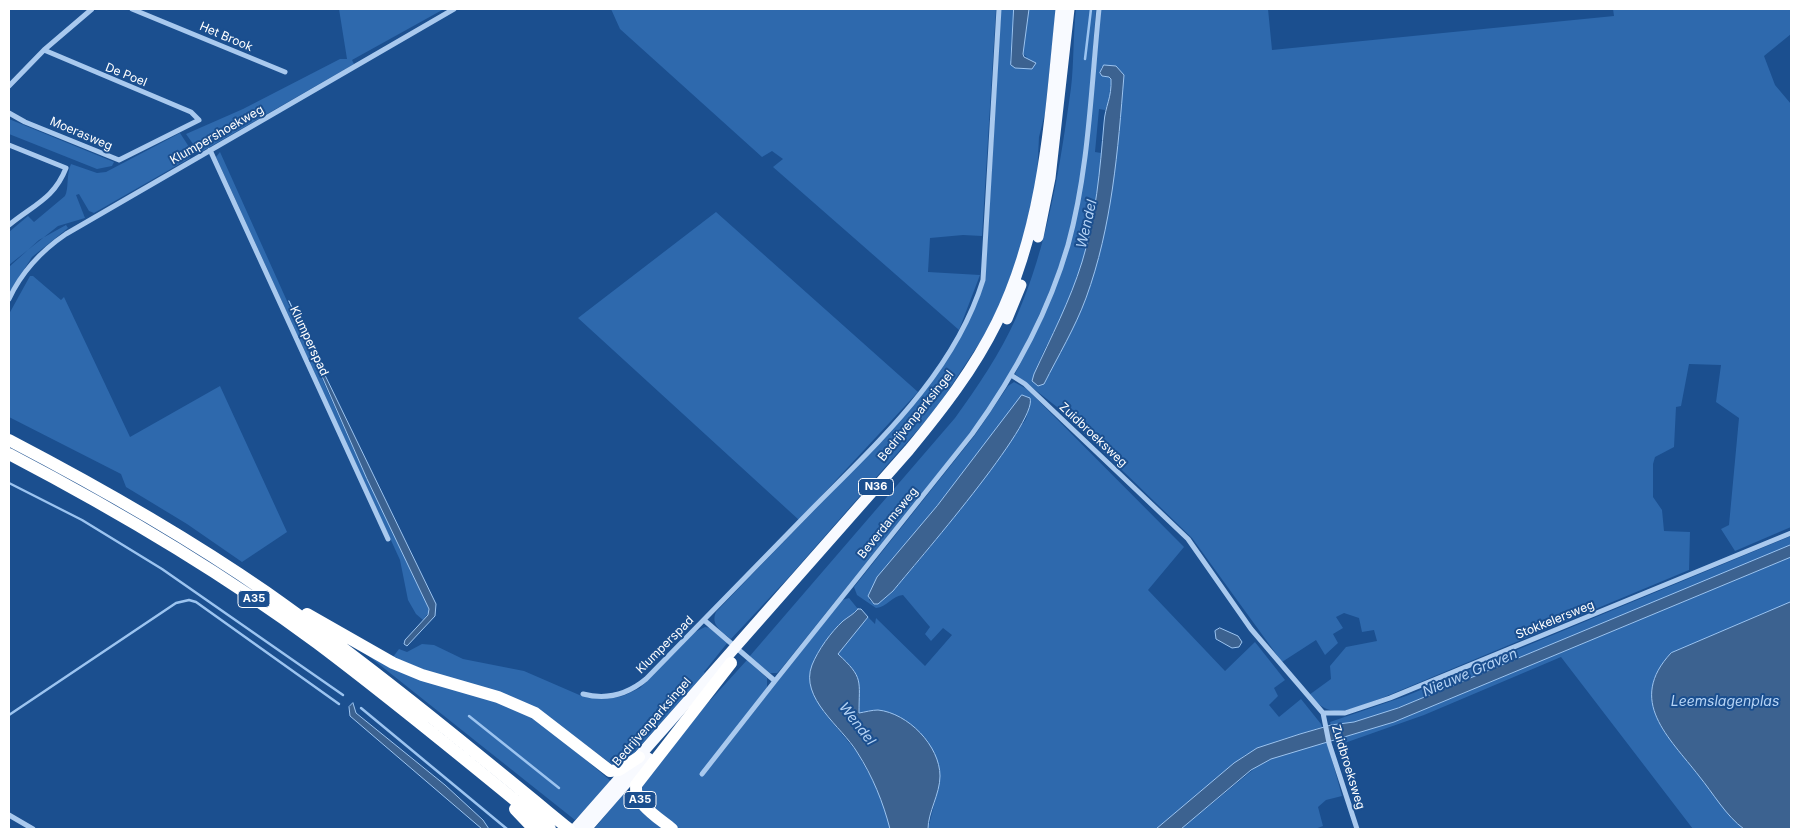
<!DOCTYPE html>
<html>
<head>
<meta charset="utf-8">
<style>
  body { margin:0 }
  #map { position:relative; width:1800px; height:838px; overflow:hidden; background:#1b4f8f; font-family:Inter,sans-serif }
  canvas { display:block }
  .frame { position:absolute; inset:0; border:10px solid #fff; pointer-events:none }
</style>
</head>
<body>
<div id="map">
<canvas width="1800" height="838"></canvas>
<div class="frame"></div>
</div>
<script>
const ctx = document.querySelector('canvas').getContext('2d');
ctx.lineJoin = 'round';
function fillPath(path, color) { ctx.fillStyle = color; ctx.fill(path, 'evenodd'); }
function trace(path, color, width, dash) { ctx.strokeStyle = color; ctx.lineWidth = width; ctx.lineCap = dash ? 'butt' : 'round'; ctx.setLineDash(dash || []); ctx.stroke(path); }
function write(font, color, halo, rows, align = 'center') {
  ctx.font = font + ' Inter,sans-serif'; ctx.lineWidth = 4; ctx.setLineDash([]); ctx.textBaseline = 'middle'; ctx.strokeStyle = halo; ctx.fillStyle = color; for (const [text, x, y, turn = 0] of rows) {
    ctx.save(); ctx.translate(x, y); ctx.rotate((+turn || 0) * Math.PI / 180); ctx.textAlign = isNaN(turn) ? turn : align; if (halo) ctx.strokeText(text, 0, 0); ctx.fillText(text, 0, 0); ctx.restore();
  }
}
const green = new Path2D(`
  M339,9h105l-92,51 2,4 -153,88 -3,-1 -12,-17 57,-25 97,-50h7z
  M611,9h385l-14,227 -19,-1 -33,3 -2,34 52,3 -21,55 -186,-163 10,-8 -11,-8 -10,6 -142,-128z
  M1001,9h13l-4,52 17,-4 -4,-3 6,-45h27l-11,104 -6,24 -2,41 -16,69 -18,50 -17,36 -50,76 -147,168 -58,62c-9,-7 -21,-14 -15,-27 40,-42 81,-84 122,-126 59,-61 121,-122 147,-205z
  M1076,9h20c-7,86 -8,178 -38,260 -18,50 -43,97 -71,143l-206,257 -4,4h-7l-21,-16 206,-239c23,-32 45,-64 61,-100 32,-73 44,-151 55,-230 3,-26 2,-53 5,-79z
  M1101,9h167l4,41 342,-34 -1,-7h178v25l-27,22 11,29 16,19v423l-56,24 -14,-22 8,-4 10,-107 -23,-16 5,-37 -32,-1 -8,42 -5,1 -2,40 -19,10 -2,7v33l9,13 2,21 26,1 -1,38 -307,128c-31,10 -49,25 -73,-3l22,-16 -1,-13 16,-19 31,-6 -3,-11 -12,2 -3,-14 -15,-5 -8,4 7,11 -10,6 5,9 -13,12 -9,-15 -34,22 -90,-124 -135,-131 -42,-33 28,-56 36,-110zM1101,67l23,9 -15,135 -23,88 -42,85 -12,-3c7,-24 21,-47 32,-70 20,-45 37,-108 37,-158l-6,-1 4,-43 6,1 6,-12v-19l-2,-2 -7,-1z
  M9,119l105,43 -2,4 -15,3 -88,-35z
  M180,133l11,17 -1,8 -96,55 -5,-2 -10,-17 -3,1 9,23 -27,8 -49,39v-33l19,-16 6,6 31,-26c4,-7 1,-21 6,-32l26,9 9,-1z
  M220,152l147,327 60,125 2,8 -6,8 -7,-6 -8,-14 -8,-40 -184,-403z
  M716,212l202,180 -119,128 -221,-202z
  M66,225l2,3 -36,29 -23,36v-26l30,-27z
  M30,276h3l28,24 3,-3 66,140 90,-51 67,146 -45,30 -55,-38 -61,-37 -5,-13 -112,-57v-103z
  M1014,382l13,7 157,158 -36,43 77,81 30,-29 30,38 -11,8 4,8 -9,9 10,12 22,-18 20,25 1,3 -45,14 -32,14 -89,74h-228l11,-44 1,-14 -4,-12 -9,-19 -51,-30 -17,4 -22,-60 31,-37 7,7 1,-6 49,48 27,-31 -9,-7 -12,13 -6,-7 5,-7 -27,-32c-11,1 -16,12 -27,13l-19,-13 -3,-8 121,-152 33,-49zM1019,399l9,12 -2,8c-19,27 -129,181 -152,185l-5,-4 1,-7 15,-26 52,-61z
  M1791,536v9l-393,163 -44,14 -23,3 -1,-3 76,-26z
  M1791,557v45l-120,51 -17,26 -3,17 4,18 8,16 67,85 14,14h-51l-132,-172 -137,58 -88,31 -2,-6 60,-18z
  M849,598l9,11 -12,10 -23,92 33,40 25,44 9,34h-213l-32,-29 -4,-15 65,-80 41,-45 20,18v10l-63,87 138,-175z
  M705,627l5,1 18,14 -24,30 1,1 -78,88 -13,5 -52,-39 -169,-70 6,-8 8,3 15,-8 12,1 29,14 61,12 60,26 22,2 17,-3 17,-8 55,-56z
  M356,646l128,49 56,26 72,61 -37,38z
  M1327,742l15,54 -16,4 -8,7 5,19 -8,3h-134l79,-65 24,-11z
  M624,793l5,2 39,34h-74z`);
const water = new Path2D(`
  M1014,9h15l-6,45 1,3 12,6 -4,6 -17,-1 -4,-3z
  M1104,65l12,1 8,9c-6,75 -12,152 -38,223 -11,30 -28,58 -42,86l-6,2 -6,-5 2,-7c17,-37 36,-73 48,-112 14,-45 18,-92 22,-139 1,-17 8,-25 7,-44l-2,-2 -7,-1 -2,-3z
  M289,301l147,303 -1,12 -28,30 -3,-2 1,-4 23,-25 1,-6 -62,-130z
  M1022,395l8,3c9,24 -116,167 -137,193l-15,13h-4l-6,-8 9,-19 60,-71z
  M1791,545v12l-397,165 -123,37 -20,11 -70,59h-25l78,-66 23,-15 43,-14 31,-9 23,-3 44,-14z
  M1791,602v227h-47c-18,-13 -31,-36 -45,-53 -30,-39 -73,-75 -28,-123z
  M858,609h3l7,8 -30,37c26,24 21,26 21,59 6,-1 13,-3 19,-3 30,3 62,36 62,66 0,18 -12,36 -12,53h-38c-7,-27 -17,-52 -33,-77 -15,-25 -58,-54 -45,-87 6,-15 19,-33 31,-44 5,-4 11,-7 15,-12z
  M1220,628l18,8 4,6 -3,5 -7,1 -16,-9 -1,-8z
  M353,703l3,10 89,72 38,35 6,9h-7l-132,-113 -1,-9z`);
const stream = new Path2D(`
  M1085,59l6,-50
  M9,483l73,37 80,49 181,126
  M361,708l146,121
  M9,715l167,-112 13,-3 7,2 143,102
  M469,716l90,72`);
const minor = new Path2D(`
  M132,9l153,63
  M9,86l35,-36 48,-41
  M9,113l16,9 94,38 80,-40 -8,-8 -147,-62
  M9,145l57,23c-12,31 -33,37 -57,57
  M210,150l178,389
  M9,299c13,-28 32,-48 57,-65l388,-225
  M1011,375l14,9 163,155 63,90 72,84 6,30 28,86
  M775,681l197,-247c42,-58 76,-120 96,-189 21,-76 23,-158 31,-236
  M583,694c23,6 45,0 63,-15 55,-56 109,-112 164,-168 67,-68 144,-137 173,-231l16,-271
  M1323,713h22l45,-15 401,-165
  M702,774l73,-93 -71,-61
  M9,815l24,14`);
const trunk = new Path2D(`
  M1038,237l12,-59 19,-169
  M1007,319l14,-34
  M575,829l334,-379c33,-40 65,-81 88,-128 48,-98 53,-206 64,-313
  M586,829l62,-71`);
const motorway = new Path2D(`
  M9,440c88,46 175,95 257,152 105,74 204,156 303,237
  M9,454c107,56 211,117 308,189 80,60 156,123 233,186
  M307,614l86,49 29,12 76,22 37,16 75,58 9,-1 20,-13
  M515,809l19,20
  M672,829c-13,-11 -38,-25 -36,-44l95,-122`);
const shields = [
  [876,487,35],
  [254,599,32],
  [640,800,32]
];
const shieldNames = [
  ["N36",876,487],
  ["A35",254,599],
  ["A35",640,800]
];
const streetNames = [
  ["Het Brook",226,37,23],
  ["De Poel",126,75,22],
  ["Moerasweg",81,134,23],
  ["Klumpershoekweg",217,135,-30],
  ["Klumperspad",309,341,65],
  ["Bedrijvenparksingel",916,416,-51],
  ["Zuidbroeksweg",1093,435,43],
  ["Beverdamsweg",888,523,-51],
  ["Stokkelersweg",1555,620,-22],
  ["Klumperspad",665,645,-45],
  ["Bedrijvenparksingel",652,722,-49],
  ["Zuidbroeksweg",1348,767,73]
];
const waterNames = [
  ["Wendel",1087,224,-77],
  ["Nieuwe Graven",1470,673,-23],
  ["Leemslagenplas",1725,702],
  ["Wendel",857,724,52]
];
fillPath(green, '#2e69ad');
fillPath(water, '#3c6290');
trace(water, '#9cc4f0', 1);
trace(stream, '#9cc4f0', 2.5);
trace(minor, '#a9c9ee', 5);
trace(trunk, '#f8faff', 11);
trace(motorway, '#fff', 12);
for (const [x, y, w] of shields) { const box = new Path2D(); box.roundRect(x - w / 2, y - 8.5, w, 17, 4); ctx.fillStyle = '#1b4f8f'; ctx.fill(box); trace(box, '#fff', 1); }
write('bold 11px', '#fff', null, shieldNames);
write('12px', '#fff', '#1b4f8f', streetNames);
write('italic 14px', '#b5d3f5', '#1b4f8f', waterNames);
</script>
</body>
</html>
